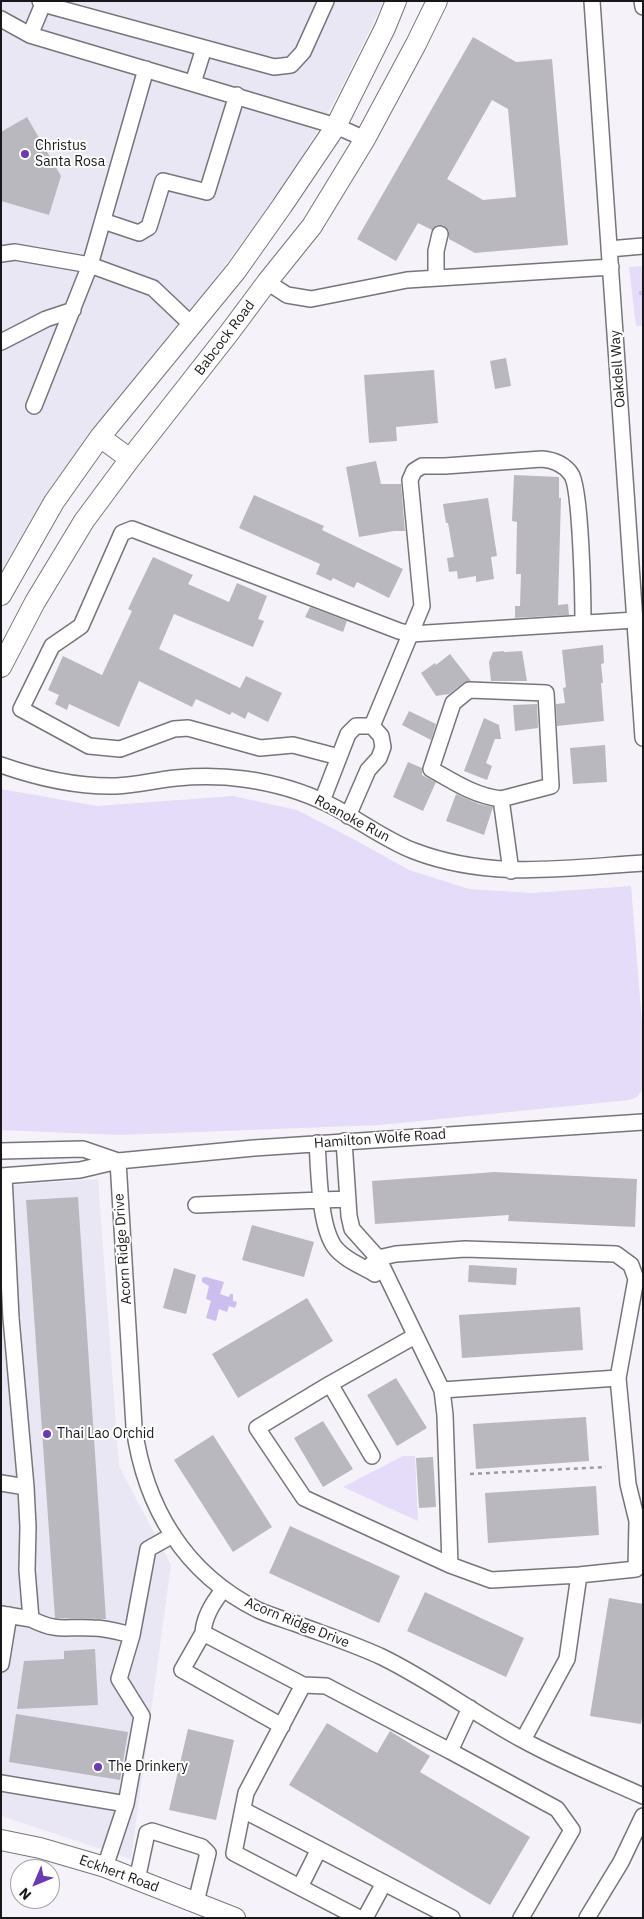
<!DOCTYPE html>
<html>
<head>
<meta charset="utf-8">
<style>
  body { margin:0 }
  #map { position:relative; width:644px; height:1919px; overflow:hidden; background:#f5f3f9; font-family:"IBM Plex Sans",sans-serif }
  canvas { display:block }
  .frame { position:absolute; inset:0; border:2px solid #181719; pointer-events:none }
  .north { position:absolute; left:10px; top:1859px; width:50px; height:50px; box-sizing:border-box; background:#fff; border:1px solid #a3a2a3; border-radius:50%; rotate:225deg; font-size:14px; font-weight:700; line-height:20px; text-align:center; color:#181719 }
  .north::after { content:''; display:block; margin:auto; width:18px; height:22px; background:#6a3ab1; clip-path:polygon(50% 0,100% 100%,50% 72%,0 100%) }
</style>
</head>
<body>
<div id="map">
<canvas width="644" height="1919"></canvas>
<div class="frame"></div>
<div class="north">N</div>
</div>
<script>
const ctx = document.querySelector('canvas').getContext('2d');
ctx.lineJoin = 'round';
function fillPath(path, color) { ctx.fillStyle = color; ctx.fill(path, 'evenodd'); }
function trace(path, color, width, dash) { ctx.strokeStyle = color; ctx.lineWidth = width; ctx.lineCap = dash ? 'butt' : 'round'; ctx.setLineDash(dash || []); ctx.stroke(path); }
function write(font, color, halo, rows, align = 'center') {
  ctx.font = font + ' "IBM Plex Sans",sans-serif'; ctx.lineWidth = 4; ctx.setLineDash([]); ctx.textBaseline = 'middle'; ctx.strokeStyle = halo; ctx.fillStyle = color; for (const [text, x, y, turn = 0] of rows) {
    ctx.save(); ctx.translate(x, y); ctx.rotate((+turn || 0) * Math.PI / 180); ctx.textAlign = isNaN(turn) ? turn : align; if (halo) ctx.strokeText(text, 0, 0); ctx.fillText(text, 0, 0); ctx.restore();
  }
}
const built = new Path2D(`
  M1,1h383l-45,92 -40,69 -43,62 -54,72 -99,122 -74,105 -28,48z
  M98,1179l21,287 52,99 -40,294 -130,-43v-630z`);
const green = new Path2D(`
  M643,266v60h-7l-7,-59z
  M1,789l96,17 136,-10 64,14 60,31 52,29 60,19 63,4 99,-7 12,149v54l-6,8 -8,3 -249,25 -260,10 -119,-5z
  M403,1456h12l3,65 -75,-34z`);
const water = new Path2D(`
  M206,1277l18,5 -4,12 9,3 1,-3h3v7l4,1 -2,6 -6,-2 -2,6 -8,-3 -3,12 -10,-3 5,-17 -5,-2 3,-13 -7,-4v-4z`);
const stream = new Path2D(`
  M641,293h2`);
const building = new Path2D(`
  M473,37l43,25 36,-3 16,186 -93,8 -26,-14v-8l-6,-6h-6l-5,5 -14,-7 -22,38 -39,-22zM492,100l16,9 8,88 -33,3 -36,-21z
  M27,117l34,59 -12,39 -48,-14v-69z
  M506,358l5,28 -16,3 -5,-28z
  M434,370l4,53 -42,4 1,14 -28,2 -5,-68z
  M376,461l5,23h20l4,47h-11l-35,6 -13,-70z
  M514,475l45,2v21h2l-3,107 10,-1 1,11 -54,3v-12h5l1,-32h-5l1,-52 -5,-1z
  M254,495l70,31 -2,4 81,39 -14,29 -32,-16 -3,6 -21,-10 -2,3 -15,-7 4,-10 -81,-36z
  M488,498l9,58 -6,1 3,22 -18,3v-6l-18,3 -1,-8 -8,1 -2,-14 7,-1 -6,-34h-2l-3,-19z
  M153,557l40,18 -5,9 41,18 8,-19 30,13 -9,23 6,2 -11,26 -79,-33 -15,35 81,39 6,-12 36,17 -14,29 -20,-10 -3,7 -13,-7 -2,3 -34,-16 -4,8 -53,-26 -20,46 -50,-23 -2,6 -12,-6 4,-9 -11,-5 15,-34 39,19 30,-64 -4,-2z
  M310,607l37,14 -4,11 -38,-15z
  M603,645l1,18 -3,1 2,19h-2l3,38 -47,5 -1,-22 9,-1 -2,-15 3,-1 -4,-37z
  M504,651v1l18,-1 5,30h-36l-2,-19 4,-10z
  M450,654l21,27 -8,2 -14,11 -13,2 -15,-23 14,-10 1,2z
  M537,704l1,24 -23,3 -2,-26z
  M409,711l27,13 -5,16 -29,-15z
  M484,718l15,7 2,14h-6l-9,24 6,3 -5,14 -23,-9z
  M605,745l2,37 -34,2 -3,-36z
  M408,762l14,6v7l14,7 -13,29 -30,-14z
  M456,794l23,10 14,3 -9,28 -38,-14z
  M495,1172l142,7 -2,48 -127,-6 1,-6 -134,9 -3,-43z
  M78,1197l28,422 -51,-1 -29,-418z
  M252,1225l62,17 -10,35 -62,-17z
  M469,1265l48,3 -1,17 -48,-3z
  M174,1268l22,7 -10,39 -23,-6z
  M307,1298l26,43 -95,57 -26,-44z
  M580,1307l3,43 -121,8 -3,-43z
  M396,1378l31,50 -30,18 -30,-51z
  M586,1417l3,44 -113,8 -3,-45z
  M323,1421l30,48 -30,18 -29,-49z
  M213,1435l59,92 -39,25 -59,-92z
  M433,1457l3,50 -17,1 -3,-50z
  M596,1486l3,49 -111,8 -3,-50z
  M290,1526l110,50 -21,47 -110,-50z
  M425,1592l99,46 -18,39 -99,-46z
  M609,1598l34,6v108l-2,12 -51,-8z
  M95,1649l3,56 -81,4 7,-48 40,-2v-8z
  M16,1714l112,18 -8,48 -111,-18z
  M327,1723l50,30 13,-22 40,25 -10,16 110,65 -40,68 -201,-120z
  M188,1729l46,11 -18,80 -47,-10z`);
const path = new Path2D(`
  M470,1474l136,-7`);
const minor = new Path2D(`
  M40,1l3,3 231,63 17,-2 12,-13 23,-51
  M592,1l51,737
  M642,1l1,6
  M1,19l29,16 306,91 29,13
  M30,35l13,-31
  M193,83l11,-35
  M103,221l36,12 10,-6 14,-46 44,11 30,-97
  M609,249l34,-3
  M1,254l14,-2 75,13 63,23 39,37
  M436,278v-27l4,-17
  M267,282l20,13 24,4 96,-19 204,-13
  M1,342l45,-23 27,-9
  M34,406l56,-141 56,-196
  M372,726l50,-120 -12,-126 4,-9 8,-5h23l97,-7c12,1 22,5 29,15 10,13 12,126 12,149
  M339,757l-46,-12 -33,3 -72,-20 -14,1 -54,20 -31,-3 -68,-37 31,-63 29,-20 41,-93 10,-4 267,102 12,3 224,-14
  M1,765c37,13 76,22 115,21 21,-1 40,-6 60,-8 22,-2 46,-2 68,1 29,4 58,12 84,25 29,14 55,35 86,47 76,29 150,17 229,12
  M501,799c-26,-3 -47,-17 -70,-30l22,-66 16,-13 77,3 5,93 -50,13 10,72
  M322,801l26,-67 8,-8h16l9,10 2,11 -4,11 -11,12 -20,46
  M344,1141l5,75 3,13 26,29 64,132 3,25 5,150
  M317,1143c2,27 2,81 17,103 9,13 28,20 41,28
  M1,1151l82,-2 35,12
  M118,1161l16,266c11,80 50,146 124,183 11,5 24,9 36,13 29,11 60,21 88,34 49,24 93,57 141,83 38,21 80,38 120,56
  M1,1176l79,-6 38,-9 136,-13 389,-26
  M196,1205l151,-6
  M367,1269l11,-11 18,-4 69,-5 151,5 15,11 5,14 -18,99 10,106 9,37 -1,48 -57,6 -88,5 -41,-15 -146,-67 -47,-70 73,-44 85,-48
  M330,1384l42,72
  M442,1390l176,-12
  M1,1483l25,4
  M1,1614l30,5 -4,-49 1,-43 -2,-40 -15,-169 -7,-142
  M31,1619c28,14 34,7 62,9 13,0 26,4 39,7
  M203,1633c1,-17 10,-31 21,-44
  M1,1664l8,-49
  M470,1708l-20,43 107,58 15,21 -51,88
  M282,1726l-100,-56 21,-37 100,52
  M523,1740l44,-81 12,-84
  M1,1783l125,21
  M243,1810l209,108
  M105,1867l21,-63 16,-88 -23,-37 13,-44 16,-86 25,-14
  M137,1880l10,-47 5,-2 50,16 6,6 -12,49
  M300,1887l19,-38
  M359,1918l-125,-65 12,-60 57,-108 23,1 124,65
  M365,1918l19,-35
  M587,1918l34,-56 22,-46`);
const major = new Path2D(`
  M100,437l30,22
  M1,595l53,-93 46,-65 136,-166 46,-65 54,-80 49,-98 11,-27
  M1,667l34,-65 49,-81 46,-62 99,-126 38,-51 45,-56 53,-87 51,-95 21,-43
  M1,1840l39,8 65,19 130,51`);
const markers = [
  [25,154,5,"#6a3ab1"],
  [47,1434,5,"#6a3ab1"],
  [98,1767,5,"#6a3ab1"]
];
const poiNames = [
  ["Christus",35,146],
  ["Santa Rosa",35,162],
  ["Thai Lao Orchid",57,1434],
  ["The Drinkery",108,1767]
];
const streetNames = [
  ["Babcock Road",225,338,-53],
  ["Oakdell Way",618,369,-94],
  ["Roanoke Run",352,819,28],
  ["Hamilton Wolfe Road",380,1139,-4],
  ["Acorn Ridge Drive",123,1249,-94],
  ["Acorn Ridge Drive",297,1623,22],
  ["Eckhert Road",119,1874,20]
];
fillPath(built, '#eae7f5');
fillPath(green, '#e4dcf8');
fillPath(water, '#ccbeee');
trace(stream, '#ccbeee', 4.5);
fillPath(building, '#bab8bf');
trace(minor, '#76757a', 18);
trace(major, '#76757a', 22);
trace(path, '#9d9b9f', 2.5, [4, 4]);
trace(minor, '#fff', 15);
trace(major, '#fff', 20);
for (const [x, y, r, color] of markers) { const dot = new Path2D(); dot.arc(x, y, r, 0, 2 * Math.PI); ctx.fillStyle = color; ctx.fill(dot); trace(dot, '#fff', 2); }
write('14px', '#181719', '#fff', poiNames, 'left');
write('14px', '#181719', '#fff', streetNames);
</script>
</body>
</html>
